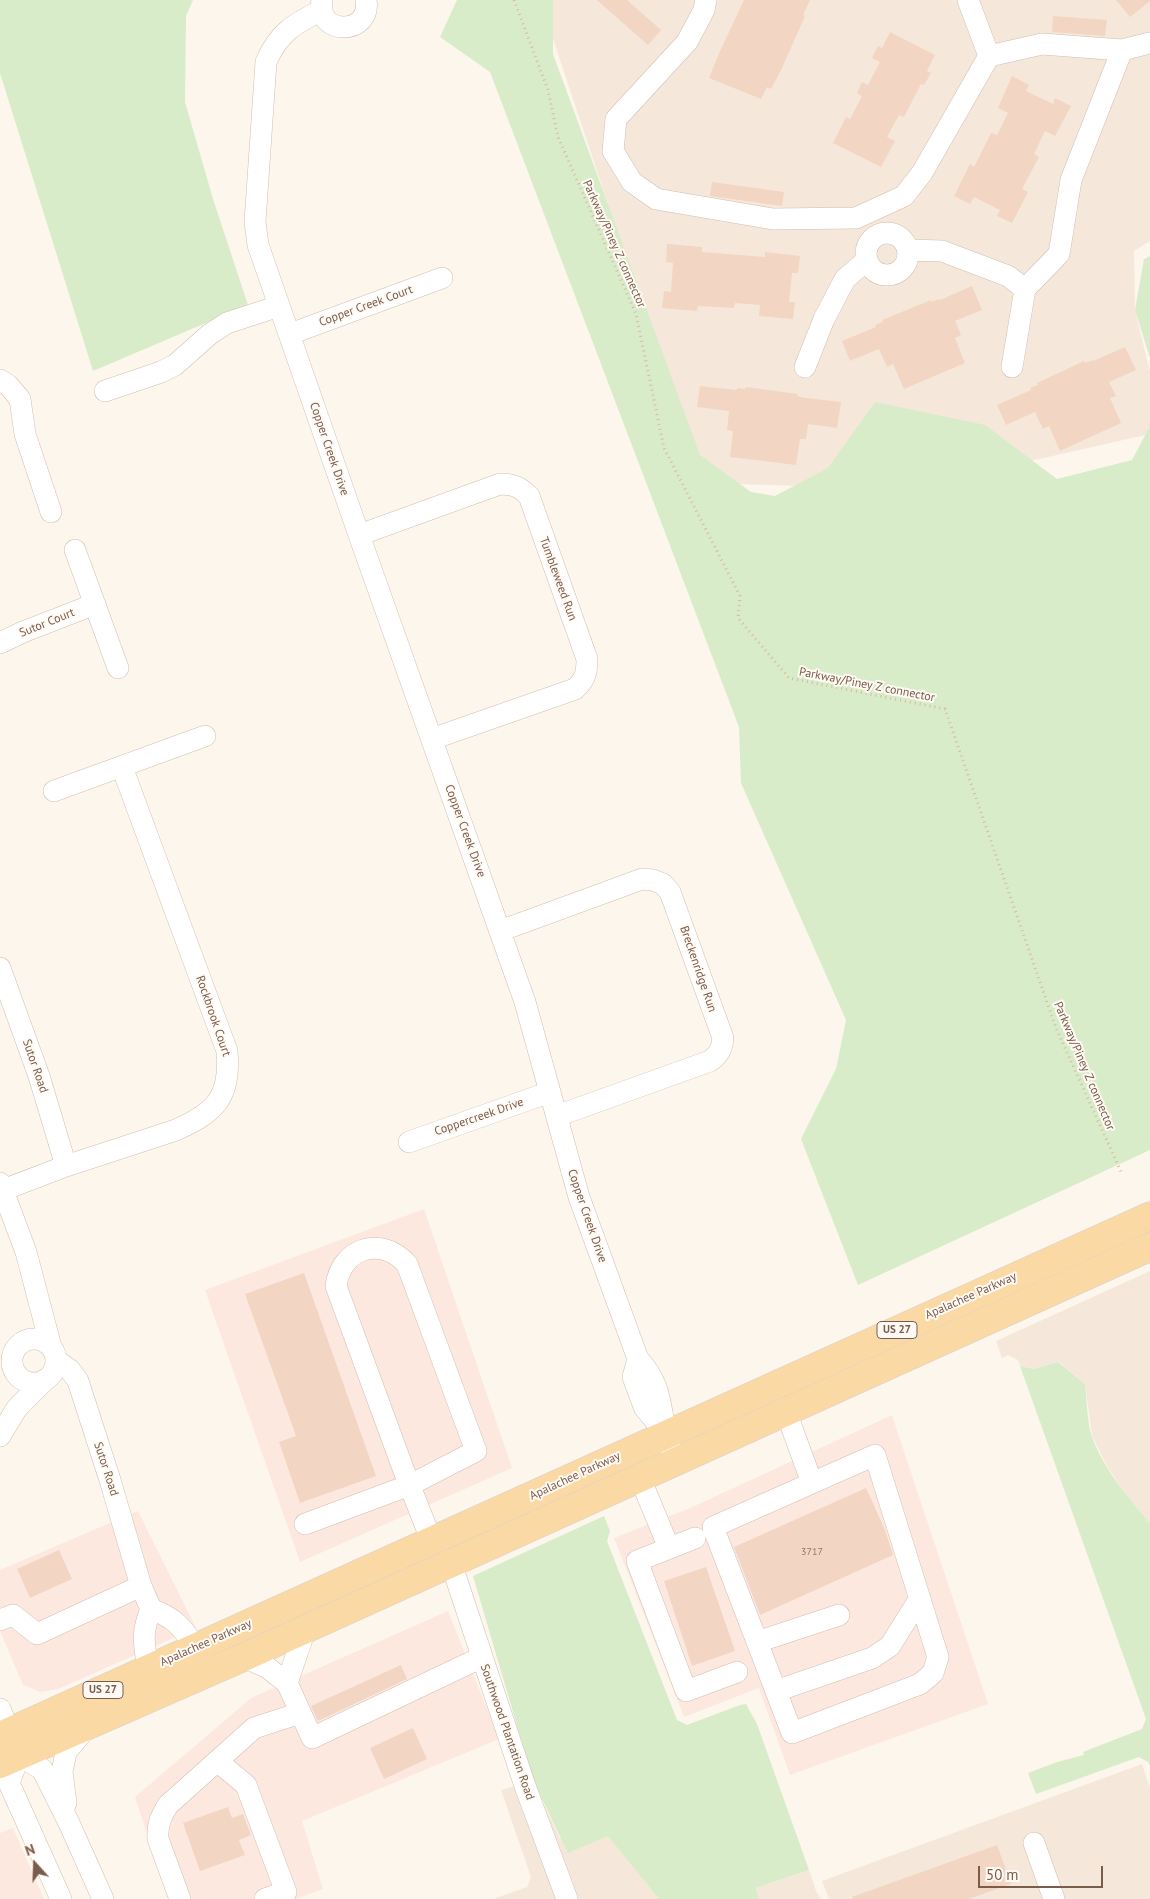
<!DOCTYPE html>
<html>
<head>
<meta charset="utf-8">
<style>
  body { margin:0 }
  #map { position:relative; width:1150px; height:1899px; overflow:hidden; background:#fdf6ec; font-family:"PT Sans",sans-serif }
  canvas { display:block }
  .north { position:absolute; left:10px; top:1839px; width:50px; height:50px; -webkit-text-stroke:4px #fffaf3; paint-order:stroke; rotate:340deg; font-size:14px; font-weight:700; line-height:20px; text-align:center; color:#7a5c4d }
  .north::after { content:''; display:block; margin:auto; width:18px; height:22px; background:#7a5c4d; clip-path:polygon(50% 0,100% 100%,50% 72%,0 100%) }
  .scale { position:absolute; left:978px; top:1866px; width:125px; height:22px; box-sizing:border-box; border:2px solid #7a5c4d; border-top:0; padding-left:6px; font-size:15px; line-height:18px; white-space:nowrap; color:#7a5c4d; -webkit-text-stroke:4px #fffaf3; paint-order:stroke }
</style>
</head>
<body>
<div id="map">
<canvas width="1150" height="1899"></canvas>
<div class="north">N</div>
<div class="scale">50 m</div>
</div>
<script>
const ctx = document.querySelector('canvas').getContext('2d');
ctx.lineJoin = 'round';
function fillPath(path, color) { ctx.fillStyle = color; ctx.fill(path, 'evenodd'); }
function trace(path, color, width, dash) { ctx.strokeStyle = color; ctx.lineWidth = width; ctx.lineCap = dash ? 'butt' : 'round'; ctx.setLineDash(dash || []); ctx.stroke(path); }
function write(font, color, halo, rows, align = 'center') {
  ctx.font = font + ' "PT Sans",sans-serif'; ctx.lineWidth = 4; ctx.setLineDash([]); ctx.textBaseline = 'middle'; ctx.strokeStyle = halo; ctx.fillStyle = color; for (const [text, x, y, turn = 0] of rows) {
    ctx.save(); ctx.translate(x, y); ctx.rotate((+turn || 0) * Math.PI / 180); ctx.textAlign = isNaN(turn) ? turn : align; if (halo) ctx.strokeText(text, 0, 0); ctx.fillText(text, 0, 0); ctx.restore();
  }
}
const residential = new Path2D(`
  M540,0h610v241l-16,10 1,59 15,62v62l-244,55 -205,-6z
  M1150,1271v252l-23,-26 -20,-31 -15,-30 -7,-52 -26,-22 -25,7 -14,-3 -2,-6 -10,-5 -6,3 -6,-17z
  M1142,1764l8,24v111h-321l-7,-18z
  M533,1781l27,57 48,-3 51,64h-82z
  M516,1786l42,113h-65l34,-12 4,-10 -30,-87z
  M809,1870l7,21 5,8h-62l-3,-11z`);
const commercial = new Path2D(`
  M424,1209l88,259 -212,94 -95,-272z
  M892,1415l96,289 -198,71 -31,-87 -75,29 -70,-179 76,-30z
  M138,1511l58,117 -138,61 -18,3 -17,-7 -23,-54v-61z
  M448,1611l51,128 -197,82 21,68 -27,10h-128l-33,-102 116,-99z
  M13,1828l31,71h-44v-66z`);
const green = new Path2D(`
  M0,0h193l-7,16 -1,86 28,97 35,106 -155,66 -93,-298z
  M457,0h96v54l147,401 51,37 24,4 53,-28 47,-66 110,23 72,54 75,-19 18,-34v724l-292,135 -57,-146 35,-70 10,-49 -105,-237 -2,-56 -249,-655 -50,-35z
  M1150,256v102l-15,-48 9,-51z
  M1058,1362l27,22c2,15 2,39 7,53 12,32 36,61 58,86v243l-2,-4 -9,-5 -103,37 -8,-21 29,-11 27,-7 -1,-3 59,-23 4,-10 -126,-353 14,3z
  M604,1516l6,15 -3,10 70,179 10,5 53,-20 6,-1 11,20 52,146 -53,18 3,11h-100l-51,-63 -40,17 -35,-73 -60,-204z`);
const building = new Path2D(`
  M597,0h30l34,30 -13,15z
  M744,0h66l-7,15 2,1 -23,52 -11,21 -4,-2 -6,12 -52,-21 11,-27z
  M1116,0h34v1l-20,16z
  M1053,16l54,4 -2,16 -53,-4z
  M890,32l45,23 -8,16 4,2 -7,12 -3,-1 -17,33 -5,-2 -12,22 8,4 -14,26 -48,-24 13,-26 4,2 12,-23 -5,-3 5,-11 6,3 12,-23 -8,-4 6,-12 4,2z
  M1012,76l17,9 -3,6 27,13 2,-6 16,8 -16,30 -10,-5 -11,23 5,3 -17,32 6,3 -16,31 -15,-7 3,-6 -26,-13 -4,7 -16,-8 16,-32 4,3 17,-34 6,2 11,-22 -10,-5z
  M712,182l72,10 -2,14 -72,-10z
  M667,244l35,3v5l63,5v-5l35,4 -2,17h-6l-3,29h6l-2,17 -34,-3 1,-11 -25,-2 -1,5 -36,-2 -1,5 -35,-3 2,-17 7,1 2,-29 -7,-1z
  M972,286l10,24 -27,11 6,14 -6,3 10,25 -61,26 -11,-25 -6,3 -8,-18 -29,12 -8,-20 34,-14 -1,-2 8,-3 -1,-2 49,-20v2l8,-3 1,1z
  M1125,347l11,23 -27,12 7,14 -6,2 11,25 -61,28 -11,-25 -6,3 -8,-17 -29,13 -9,-20 34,-15 -1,-2 8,-3 -1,-2 47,-22 1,2 8,-3v1z
  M700,386l37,4v-2l8,1 1,-2 52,7 -1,2 9,2 35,4 -4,26 -29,-4 -2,15h-6l-4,26 -66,-8 3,-26 -6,-1 2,-19 -32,-4z
  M304,1273l72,203 -76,27 -21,-61 17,-6 -51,-142z
  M866,1488l19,42 8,25 -133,60 -26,-68z
  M59,1550l13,29 -42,19 -13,-29z
  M706,1567l29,84 -43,15 -28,-85z
  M401,1665l6,14 -89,42 -7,-15z
  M413,1728l14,31 -43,20 -14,-31z
  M228,1807l4,11 11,-4 8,21 -12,5 6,15 -45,16 -17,-48z
  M997,1845l14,39 -42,15h-117v-2z`);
const path = new Path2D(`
  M514,0l34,90 10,47 78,177 28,134 76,148 -2,22 51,60 156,31 111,319 66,146`);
const minor = new Path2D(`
  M322,0c-7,36 50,36 44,0
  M706,0l-2,10 -17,32 -71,77 -3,32 19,31 24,17 117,20 83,-1 48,-22 18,-23 67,-117 53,-12 80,6 28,-7
  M968,0l21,56
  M322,10c-28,14 -43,22 -56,52l-11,160 3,23 101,290 166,467 54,195 59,162c28,30 20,53 32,89
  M866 254a21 21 0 1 1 42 0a21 21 0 1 1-42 0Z
  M908,250l34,1 66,25 17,13
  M290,334l152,-56
  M805,367l19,-48 21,-40 22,-19
  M1012,367l13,-78 34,-35 12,-74 51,-130
  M0,380l8,5 12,14 5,35 26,78
  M105,391l56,-19 14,-7 35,-31 17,-11 52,-17
  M359,535l141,-51c13,0 20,3 29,12l58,163c0,14 -2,21 -12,30l-143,50
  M75,550l43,118
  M0,643l23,-11 72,-28
  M54,791l151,-55
  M500,931l142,-52 11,1 10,4 7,8 53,146c-1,11 -4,17 -13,23l-153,55
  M0,968l39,108 27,90
  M409,1142l141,-50
  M0,1183l26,69 25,95
  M3,1190l63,-24 110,-36c40,-18 55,-33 51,-79l-105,-284
  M12 1361a22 22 0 1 1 44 0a22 22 0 1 1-44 0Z
  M638,1359l-5,18 11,30 22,27
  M56,1360l14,10 8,11 32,99 31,106
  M786,1412l26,71
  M0,1436l17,-28 29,-29
  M875,1455l63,202 -5,16 -13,11 -128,49 -79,-206z
  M640,1478l29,70
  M305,1524l105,-39 66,-34 -69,-187c-26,-29 -66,-16 -71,22l68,185 28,71
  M695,1538l-58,23 49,130 51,-19
  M451,1563l74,223 42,113
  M0,1620l13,-5 24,19 104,-48 10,23c24,9 31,18 45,39
  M757,1642l82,-27
  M244,1657l24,11 19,15 25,55 170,-81
  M148,1669c-4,-25 -7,-36 3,-60
  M287,1683l18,-53
  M776,1691l96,-33 18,-12 30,-48
  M0,1709l15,37
  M19,1756l23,13 27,54 34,76
  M19,1756l-10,27 52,116
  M217,1761l29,24 40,107 -21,7
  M66,1803l-4,-31 4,-20 21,-25
  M1034,1843l20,56
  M180,1899l-22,-60c-1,-14 3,-23 10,-34l86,-77 46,-15`);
const major = new Path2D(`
  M0,1736l1150,-520
  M0,1764l244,-107 906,-410`);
const numberNames = [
  ["3717",812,1552]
];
const shields = [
  [897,1330,40],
  [103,1690,40]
];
const shieldNames = [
  ["US 27",897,1330],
  ["US 27",103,1690]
];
const streetNames = [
  ["Parkway/Piney Z connector",614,244,66],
  ["Copper Creek Court",366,306,-20],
  ["Copper Creek Drive",329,449,71],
  ["Tumbleweed Run",558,579,70],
  ["Sutor Court",47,623,-22],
  ["Parkway/Piney Z connector",867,685,11],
  ["Copper Creek Drive",465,831,70],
  ["Breckenridge Run",698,969,71],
  ["Rockbrook Court",213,1016,71],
  ["Sutor Road",35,1066,71],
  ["Parkway/Piney Z connector",1084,1066,67],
  ["Coppercreek Drive",479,1117,-19],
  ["Copper Creek Drive",587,1216,71],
  ["Apalachee Parkway",971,1296,-24],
  ["Sutor Road",106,1469,72],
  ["Apalachee Parkway",575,1476,-25],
  ["Apalachee Parkway",206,1643,-24],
  ["Southwood Plantation Road",507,1732,71]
];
fillPath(residential, '#f5e8da');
fillPath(commercial, '#fde8e0');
fillPath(green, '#d8ecc9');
fillPath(building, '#f3d5c3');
trace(minor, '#d1beb0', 22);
trace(major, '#dad1cd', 29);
trace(path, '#d9b8a5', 3, [1, 4]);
trace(minor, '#fff', 21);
trace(major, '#fbd9a5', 28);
write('10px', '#987a6a', null, numberNames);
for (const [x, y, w] of shields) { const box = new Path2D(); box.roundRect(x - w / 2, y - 8.5, w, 17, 4); ctx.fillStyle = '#fffaf3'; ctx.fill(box); trace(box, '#7a5c4d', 1); }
write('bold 11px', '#7a5c4d', null, shieldNames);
write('12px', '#7a5c4d', '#fffaf3', streetNames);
</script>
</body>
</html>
